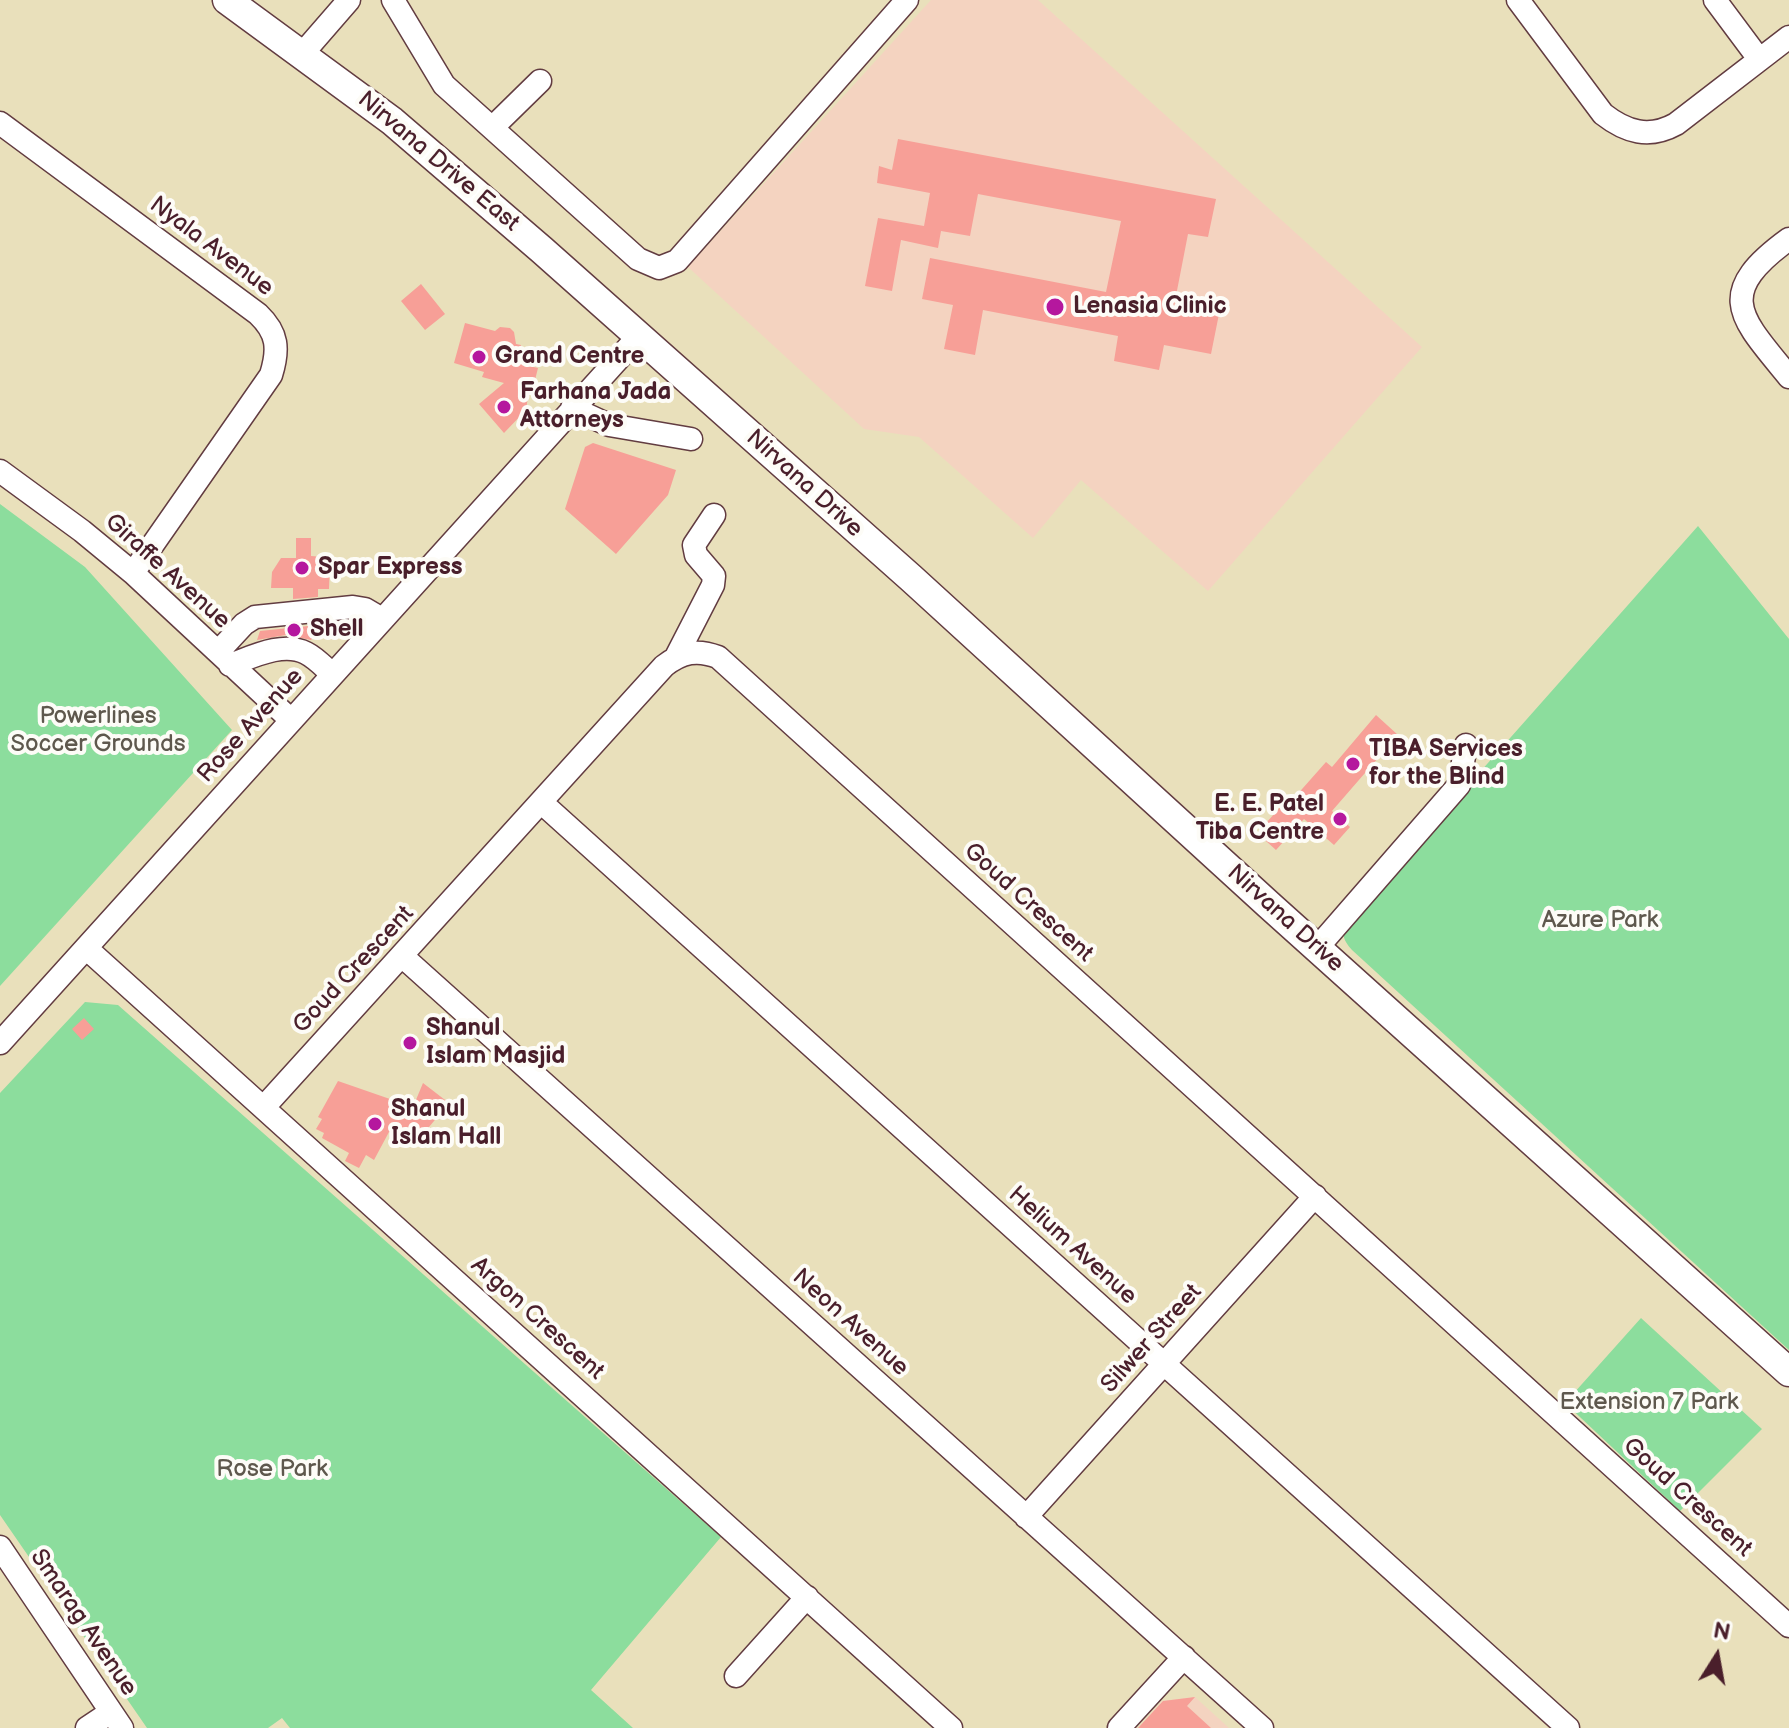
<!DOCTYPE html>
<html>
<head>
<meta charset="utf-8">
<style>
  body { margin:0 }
  #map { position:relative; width:1789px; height:1728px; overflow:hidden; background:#e9e0bb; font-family:"Balsamiq Sans",sans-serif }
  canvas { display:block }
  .north { position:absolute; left:1677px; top:1616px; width:80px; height:80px; -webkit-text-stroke:6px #fdfcf7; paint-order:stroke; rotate:11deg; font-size:22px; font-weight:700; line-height:32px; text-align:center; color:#4a1f2b }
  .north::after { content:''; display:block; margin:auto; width:28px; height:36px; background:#4a1f2b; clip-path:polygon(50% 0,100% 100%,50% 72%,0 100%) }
</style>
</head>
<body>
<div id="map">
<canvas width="1789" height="1728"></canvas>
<div class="north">N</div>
</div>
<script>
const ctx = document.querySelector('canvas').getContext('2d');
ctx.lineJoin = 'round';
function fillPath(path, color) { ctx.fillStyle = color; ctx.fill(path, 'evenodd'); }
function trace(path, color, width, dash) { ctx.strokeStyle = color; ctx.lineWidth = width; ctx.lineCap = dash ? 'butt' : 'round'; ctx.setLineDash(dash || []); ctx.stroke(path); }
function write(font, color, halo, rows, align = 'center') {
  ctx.font = font + ' "Balsamiq Sans",sans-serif'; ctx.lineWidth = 8; ctx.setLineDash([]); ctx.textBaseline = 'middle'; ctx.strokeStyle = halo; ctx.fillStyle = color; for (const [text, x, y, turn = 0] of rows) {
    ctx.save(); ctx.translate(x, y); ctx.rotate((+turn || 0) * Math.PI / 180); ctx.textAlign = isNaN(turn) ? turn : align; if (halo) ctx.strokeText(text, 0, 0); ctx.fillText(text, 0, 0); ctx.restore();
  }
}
const built = new Path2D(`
  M931,0h107l384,347 -214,244 -127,-111 -48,58 -114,-101 -55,-8 -176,-162z
  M1195,1697l34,31h-91l24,-27z`);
const green = new Path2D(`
  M0,504l85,63 147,163 -232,256z
  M1698,526l91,113v711l-437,-400c-9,-10 -11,-16 -5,-28z
  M85,1002l33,3 603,532 -130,153 42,38h-343l-8,-10 -14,10h-121l-147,-213v-422z
  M1641,1318l121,111 -82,82 -115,-108z`);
const building = new Path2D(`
  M898,139l318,60 -8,38 -20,-3 -14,72 45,8 -8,40 -47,-9 -5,25 -45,-9 4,-25 -135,-26 -8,45 -31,-6 9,-44 -31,-6 8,-41 176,34 15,-71 -143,-27 -8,42 -29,-5 -3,17 -37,-8 -9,51 -27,-5 13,-68 46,8 6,-33 -53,-10 2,-17 13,4z
  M421,284l24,30 -20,16 -24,-29z
  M465,323l30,8 5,-4 10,1 4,4 2,12 5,1 -5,18 22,5 -4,16 -4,-1 -4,27 -22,23 -25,-29 25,-21 -22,-6 2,-5 -30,-9z
  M593,443l83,27 -8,25 -52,59 -51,-45 20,-62z
  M296,538h15v18l13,1v6h6l-1,26h-11v8l-25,2v-11h-22l1,-16 9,-14h15z
  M318,625v7l-7,8 -25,-5 -29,5 3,-9z
  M1376,715l22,20 -66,76 18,16 -16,18 -30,-26 -28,31 -19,-17 27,-30 3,3 39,-44 6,5z
  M84,1018l10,11 -12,11 -10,-11z
  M338,1081l75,26 10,-24 26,20 -35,42 -25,-13 -15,28 -8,-5 -7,13 -14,-7 4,-8 -27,-15 2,-5 -8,-4 6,-10 -4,-2z
  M1195,1697l-8,9 24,22h-73l25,-27z`);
const minor = new Path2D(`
  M393,0l51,85 194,174 21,9 18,-7 230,-261
  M1518,0l85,114c23,18 46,25 73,10l113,-87
  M1715,0l44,59
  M303,53l46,-53
  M0,123l258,191c20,19 21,35 13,61l-138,198
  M492,128l48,-47
  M1789,239c-76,55 -49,78 0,138
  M572,408l37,17 82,14
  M0,471l82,60 51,42 158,147
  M218,652l26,-28 11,-7 98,-10 12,2 17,10
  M676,657l37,-72 1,-9 -18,-21 -2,-10 20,-30
  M230,665c22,-8 53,-24 76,-12 10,5 18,14 26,21
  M542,803l1026,925
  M86,948l865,780
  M1317,948l142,-163 7,-40
  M402,956l860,772
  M0,1043l638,-706
  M264,1107l400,-441c18,-14 33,-17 54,-9l1071,969
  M1026,1517l289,-321
  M0,1547l122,181
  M736,1676l71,-79
  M87,1728l24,-16
  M1119,1728l65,-71`);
const major = new Path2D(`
  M227,0l165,121 150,129 369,328 358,327 520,467`);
const markers = [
  [1055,307,10,"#b5179e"],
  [479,357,8,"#b5179e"],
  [504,407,8,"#b5179e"],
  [302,568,8,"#b5179e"],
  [294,630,8,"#b5179e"],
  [1353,764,8,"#b5179e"],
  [1340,819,8,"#b5179e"],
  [410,1043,8,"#b5179e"],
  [375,1124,8,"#b5179e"]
];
const streetNames = [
  ["Nirvana Drive East",438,162,40],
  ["Nyala Avenue",211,247,37],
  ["Nirvana Drive",804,484,42],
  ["Giraffe Avenue",167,572,42],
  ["Rose Avenue",251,726,-48],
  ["Goud Crescent",1028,903,42],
  ["Nirvana Drive",1285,919,42],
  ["Goud Crescent",354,970,-47],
  ["Helium Avenue",1072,1246,42],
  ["Argon Crescent",537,1319,42],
  ["Neon Avenue",850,1323,42],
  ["Silwer Street",1152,1339,-48],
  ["Goud Crescent",1687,1498,42],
  ["Smarag Avenue",83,1623,56]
];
const poiNames = [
  ["Lenasia Clinic",1073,307],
  ["Grand Centre",495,357],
  ["Farhana Jada",520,393],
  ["Attorneys",520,421],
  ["Spar Express",318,568],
  ["Shell",310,630],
  ["TIBA Services",1369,750],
  ["for the Blind",1369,778],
  ["E. E. Patel",1324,805,"right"],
  ["Tiba Centre",1324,833,"right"],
  ["Shanul",426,1029],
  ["Islam Masjid",426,1057],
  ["Shanul",391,1110],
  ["Islam Hall",391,1138]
];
const parkNames = [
  ["Powerlines",98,717],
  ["Soccer Grounds",98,745],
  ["Azure Park",1600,921],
  ["Extension 7 Park",1649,1403],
  ["Rose Park",272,1470]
];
fillPath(built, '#f4d3c0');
fillPath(green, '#8cdd9d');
fillPath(building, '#f79f97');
trace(minor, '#623c41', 25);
trace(major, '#623c41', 31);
trace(minor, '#fff', 22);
trace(major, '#fff', 28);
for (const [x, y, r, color] of markers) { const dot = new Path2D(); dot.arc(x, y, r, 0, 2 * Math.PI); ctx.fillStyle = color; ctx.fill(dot); trace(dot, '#fdfcf7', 3); }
write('24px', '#4a1f2b', '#fdfcf7', streetNames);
write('bold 24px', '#4a1f2b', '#fdfcf7', poiNames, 'left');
write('24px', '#5e584d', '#fdfcf7', parkNames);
</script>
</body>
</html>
